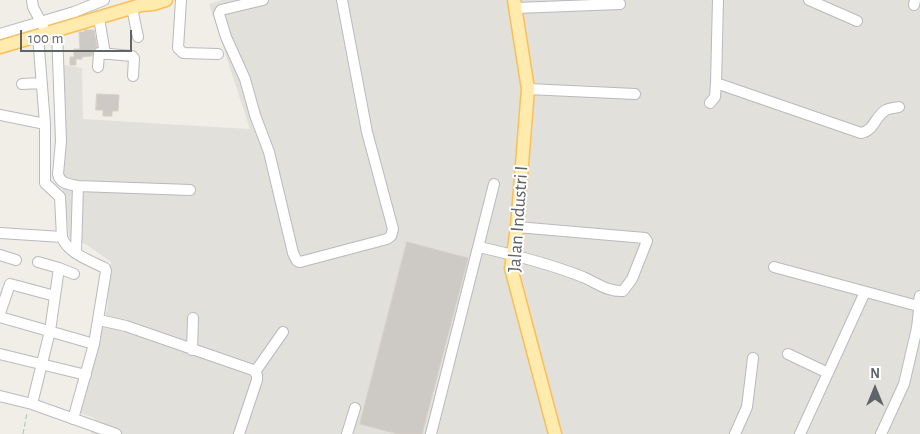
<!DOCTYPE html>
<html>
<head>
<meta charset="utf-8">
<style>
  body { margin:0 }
  #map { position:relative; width:920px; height:434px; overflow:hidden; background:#f1eee7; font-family:"Alegreya Sans",sans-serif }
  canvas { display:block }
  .north { position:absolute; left:850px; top:364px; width:50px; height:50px; -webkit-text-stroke:4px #fff; paint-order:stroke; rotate:0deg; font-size:14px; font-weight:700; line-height:20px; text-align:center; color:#5e6468 }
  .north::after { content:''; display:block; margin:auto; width:18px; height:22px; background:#5e6468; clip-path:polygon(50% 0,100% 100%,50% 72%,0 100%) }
  .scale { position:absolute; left:20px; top:30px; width:112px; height:22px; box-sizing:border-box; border:2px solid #5e6468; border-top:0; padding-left:6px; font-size:15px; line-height:18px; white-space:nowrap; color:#5e6468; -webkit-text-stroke:4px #fff; paint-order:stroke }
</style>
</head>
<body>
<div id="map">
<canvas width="920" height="434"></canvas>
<div class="north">N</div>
<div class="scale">100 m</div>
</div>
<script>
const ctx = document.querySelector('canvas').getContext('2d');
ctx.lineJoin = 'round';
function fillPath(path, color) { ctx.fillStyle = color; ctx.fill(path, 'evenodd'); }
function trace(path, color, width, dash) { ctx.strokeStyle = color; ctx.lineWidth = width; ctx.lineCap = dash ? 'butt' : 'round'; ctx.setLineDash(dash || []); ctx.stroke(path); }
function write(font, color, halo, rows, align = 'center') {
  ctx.font = font + ' "Alegreya Sans",sans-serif'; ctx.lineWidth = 4; ctx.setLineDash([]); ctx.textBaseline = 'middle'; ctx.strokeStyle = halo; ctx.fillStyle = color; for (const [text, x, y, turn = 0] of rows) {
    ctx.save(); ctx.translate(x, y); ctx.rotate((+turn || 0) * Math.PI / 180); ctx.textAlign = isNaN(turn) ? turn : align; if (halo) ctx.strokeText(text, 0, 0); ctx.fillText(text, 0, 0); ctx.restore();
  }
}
const industrial = new Path2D(`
  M222,0h698v434h-829l4,-16 -15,-5 27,-104 4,-47 -24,-17 -18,-8 -4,-37 -10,-48 -2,-89 29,5 1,51 167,10 -41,-125z`);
const building = new Path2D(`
  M85,30h9l3,17 -4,3 -1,6 -10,1v2h-6v6h-6v-8h4v-8h6l-1,-17h5z
  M97,94l22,1 -1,16h-6v5h-9v-6h-7z
  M407,242l61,16 -46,176h-24l-38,-10z`);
const path = new Path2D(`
  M23,434l4,-21`);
const minor = new Path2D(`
  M32,0l1,7 10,19
  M181,0l-3,48 5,5 35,1
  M263,0l-42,10 -2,4 7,23 19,42 10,36 14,37 24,101 4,8 3,1 87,-23 4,-3 2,-7 -26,-97 -25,-132
  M809,0l48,21
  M914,5l1,-5
  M132,8l6,29
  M516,8l104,-4
  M99,18l6,36
  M57,30l4,111 -3,33c2,10 11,10 20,12l112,4
  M0,34l74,-22 30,-12
  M38,36l7,88v59l15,14 2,40c5,16 29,24 43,31l1,3 -12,73 -21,75
  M98,67l1,-14 33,3 2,2 -1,18
  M716,83l145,50c13,-2 14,-17 25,-23 4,-2 9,-2 13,-3
  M22,84l20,-1
  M528,89l107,5
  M710,103l5,-6 1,-14 2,-83
  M0,115l45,9
  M0,233l62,4
  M479,247c36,8 71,17 104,30 14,6 25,15 40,14l9,-12 15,-38 -2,-3 -128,-11
  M76,253l2,-67
  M0,255l16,5
  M774,267l144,39
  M59,268l15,6
  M0,313l10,-29 45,12
  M0,317l94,27
  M99,320l27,6 127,44 4,5v5l-18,54
  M192,350l1,-32
  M0,354l86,21
  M788,354l40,19
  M255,372l28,-40
  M0,396l32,8 84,30
  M32,404l18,-73 9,-63 -21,-6
  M347,434l8,-26
  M431,434l63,-250
  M735,434l12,-27 6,-49
  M800,434l65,-142
  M881,434l23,-50 13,-56 2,-18 -1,-4 2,-10`);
const major = new Path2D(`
  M514,0l14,89 -11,138 -6,41 44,166
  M0,47l141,-42 12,-1 13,-4`);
const streetNames = [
  ["Jalan Industri I",518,219,-86]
];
fillPath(industrial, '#e2e0db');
fillPath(building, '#cdc9c4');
trace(building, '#d7cfc5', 1);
trace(minor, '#b7babe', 12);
trace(major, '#fcbe55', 15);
trace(path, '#9ccea6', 1, [5, 2.5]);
trace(minor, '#fff', 10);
trace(major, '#ffebae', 12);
write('19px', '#5e6468', '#fff', streetNames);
</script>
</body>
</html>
